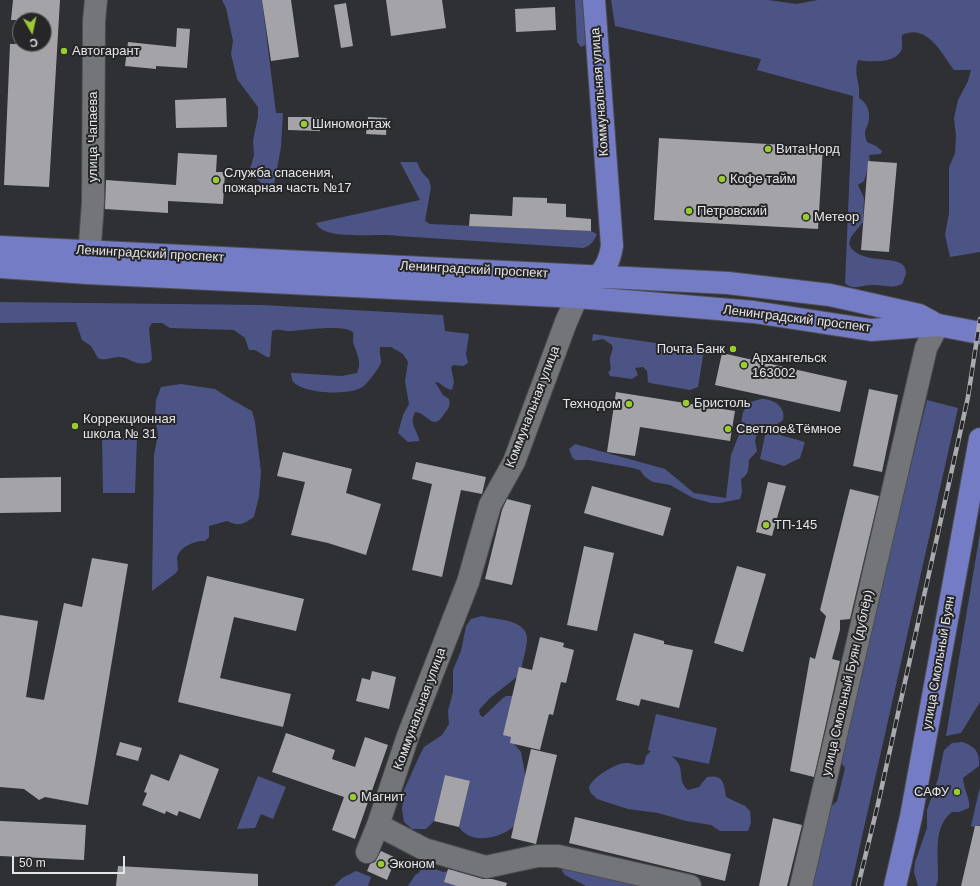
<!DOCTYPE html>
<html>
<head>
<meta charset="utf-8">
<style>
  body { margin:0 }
  #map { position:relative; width:980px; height:886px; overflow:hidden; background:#2f3033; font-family:Arial,sans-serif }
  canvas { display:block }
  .north { position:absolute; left:12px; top:12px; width:40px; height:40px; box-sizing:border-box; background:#262629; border:1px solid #727275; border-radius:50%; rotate:171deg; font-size:11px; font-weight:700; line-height:16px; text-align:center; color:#e4e5e7 }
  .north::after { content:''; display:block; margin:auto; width:14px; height:18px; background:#9bcb33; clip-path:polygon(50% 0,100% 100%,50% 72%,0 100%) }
  .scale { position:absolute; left:12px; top:856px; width:113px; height:18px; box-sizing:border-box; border:2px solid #e4e5e7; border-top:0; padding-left:5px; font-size:12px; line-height:14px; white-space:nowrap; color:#e4e5e7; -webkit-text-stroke:3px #262629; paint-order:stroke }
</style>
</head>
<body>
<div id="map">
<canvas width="980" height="886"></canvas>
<div class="north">С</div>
<div class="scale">50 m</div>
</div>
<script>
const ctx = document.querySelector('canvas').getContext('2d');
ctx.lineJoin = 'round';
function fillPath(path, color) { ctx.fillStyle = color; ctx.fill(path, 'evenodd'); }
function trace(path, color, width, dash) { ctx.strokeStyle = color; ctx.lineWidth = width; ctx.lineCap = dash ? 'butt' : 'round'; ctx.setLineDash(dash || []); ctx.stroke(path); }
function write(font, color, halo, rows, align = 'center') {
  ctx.font = font + ' Arial,sans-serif'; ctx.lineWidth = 4; ctx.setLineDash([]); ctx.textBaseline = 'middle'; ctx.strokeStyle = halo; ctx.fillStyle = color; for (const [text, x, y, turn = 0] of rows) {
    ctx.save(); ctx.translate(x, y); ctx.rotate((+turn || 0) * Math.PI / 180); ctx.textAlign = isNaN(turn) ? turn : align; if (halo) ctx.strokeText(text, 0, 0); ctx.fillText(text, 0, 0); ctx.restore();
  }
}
const green = new Path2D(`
  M222,0h40l14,113h7l-2,34 -7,38 -6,3 -14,-11 -4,-8 4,-14 -1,-14 5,-25v-9l-21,-28 -6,-25 2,-13 -7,-33z
  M575,0h9l1,45 -4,2 -4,-5z
  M611,0h157l28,4 22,-4h162v252l-30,5 -5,-22 4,-22v-46l6,-14 1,-17 -2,-18 4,-18 10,-19 3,-11h-17c-12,-16 -27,-47 -52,-35 -1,5 1,9 0,13 -4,16 -32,14 -44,12 -5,16 3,22 1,38 9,5 12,16 9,26 -1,3 -3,5 -3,9 0,3 1,6 2,9l9,4 6,5 -1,3 -12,1 1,7 -6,19 -6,4 6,13 -1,24 -12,15 -2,7c11,25 59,6 57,30 -1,3 -3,6 -3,9 -10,7 -20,1 -31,2 -9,0 -20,6 -27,-2l8,-187 -96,-26 4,-11 -146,-33z
  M400,162h17l4,9 8,9 2,7 -6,34 5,3 161,7 6,3c-3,7 -6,12 -14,14l-185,-12c-18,-4 -74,6 -82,-13l104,-23z
  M0,302l262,3 181,10 2,16 24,3 -3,20 2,9 -5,3 -9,-1 -3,2 3,15 -2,8c-8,-1 -11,-8 -17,-8l8,13 6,4c2,7 -1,10 -5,15 -11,19 -17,-2 -29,-2 -6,12 1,16 4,27v2l-11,1 -10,-9 5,-18 6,-11 -4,-23 3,-19 -5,-8 -12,-7h-11c-1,5 1,10 1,15 0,4 -13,20 -16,23 -11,12 -66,9 -73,-5l-1,-7h3l48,3 15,-3c5,-10 0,-19 -3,-28 -2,-4 0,-9 -1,-13 -9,-8 -49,-2 -62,-1 -7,0 -13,-3 -19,0l-2,26h-3l-12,-7h-6l-4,-12 -11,-8 -64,-2 -8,-5h-10l-3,5 3,31 -2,3c-16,5 -18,-4 -30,-5 -8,-1 -15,5 -22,1l-7,-12 -9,-6 -6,-18 -76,1z
  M593,334l111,16 -6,37 -8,3 -40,-7 -2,-1 -1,-11 -4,-4 -8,1 3,7 -6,4 -22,-3 -2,-4 2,-1c2,-5 -1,-8 0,-13 1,-6 4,-7 2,-13l-9,-6 -11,2z
  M181,384l34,5 12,8 25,14 3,11 6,50 -2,24 -5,21c-11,7 -14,10 -27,4l-18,5v11l-4,4c-10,-1 -26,6 -28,17l1,12 -2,3 -24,18 2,-136 4,-21 -3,-15 1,-19 5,-13z
  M761,399c12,0 25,7 22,21 -7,7 -16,5 -25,10l-3,11 2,10 -8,9c-1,8 1,14 -8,19l1,13 -2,7 -20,4h-9l-18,-5 -23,-13 -17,-3 -8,-5 -5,-7 -7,-2 -44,-8h-14l-3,-3 -3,-8 6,-5 90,25 29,24 32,5 5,-43 9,-23 3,-20 7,-10z
  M927,400l31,8 -107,478h-43l19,-76 10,-9 8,-33 -7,-10z
  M766,431l39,11 -5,16 -16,8 -24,-7z
  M102,437h35l-2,56h-32z
  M980,533v169l-19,31 -15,3z
  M482,616c15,4 47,3 45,25 -1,10 -5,21 -6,31l-3,4 -28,22 -11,12 1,5 3,2 20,-19 3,-2h8l-2,45 9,11 5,27 -12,47c-14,13 -43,19 -55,1l11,-45 -25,-7 -11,46 -8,8h-14l-8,-7 -2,-13 2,-19 14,-31 6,-12 18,-12 7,-11 -1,-13 5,-19v-22l8,-19 5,-25 5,-7z
  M656,714l61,14 -8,36 -38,-8c17,11 4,23 17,34l11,-3 8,-10c17,-3 17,7 19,20l19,9 5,5 1,12 -3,8h-28l-9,-6 -25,-4 -28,-8 -30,-4 -31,-10 -7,-7 -1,-5c4,-10 27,-24 37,-24 7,0 11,4 18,1l2,-8 5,-5 -3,-1z
  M962,742c13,4 18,10 17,24l-16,12c0,11 8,21 6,30l-10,4h-7c-20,15 -13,46 -14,68l-2,6h-18l-4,-14 1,-10 12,-34v-18l11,-31 6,-29 8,-7z
  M258,776l28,11 -13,32 -12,-5 -6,14 -18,1z
  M980,787v38l-6,2 -3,-1z
  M562,866l112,20h-88l-21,-11 -3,-4z
  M423,868h10l10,4 12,-2 5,4 -2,12h-50l7,-11 4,-2 1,-3z
  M356,871l15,6 -3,9h-34l8,-8z`);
const building = new Path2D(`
  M13,0h47l-11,187 -45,-2 6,-141h34v-24h-33z
  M262,0h29l8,57 -28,4z
  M386,0h56l4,28 -55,8z
  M346,3l7,43 -12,2 -7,-43z
  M555,7l1,23 -40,2 -1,-23z
  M177,28l13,1 -3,39 -31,-2v3l-31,-3 3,-24 48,5z
  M226,98l1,29 -51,1 -1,-28z
  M288,117h32v14l-32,-1z
  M368,117l19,1 -1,17 -20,-1z
  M659,138l164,9 -5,82 -164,-9z
  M178,153l39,2 -1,17h9l-2,32 -55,-3v12l-63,-4 1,-29 70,5z
  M868,161l29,2 -8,89 -28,-2z
  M513,197l34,1v5l19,1v13l25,2v12l-122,-5 1,-12 42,2z
  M722,353l125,28 -7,31 -125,-27z
  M869,389l29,6 -16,77 -29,-6z
  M616,392l119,19 -5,30 -90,-14 -5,29 -28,-4z
  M283,452l69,17 -6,24 35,11 -15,51 -38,-12 -37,-8 14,-53 -28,-6z
  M416,462l70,15 -4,17 -21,-4 -19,87 -30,-7 20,-86 -20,-5z
  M61,477v35l-61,1v-35z
  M768,482l18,4 -14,50 -16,-4z
  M592,486l79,22 -8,28 -79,-23z
  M850,489l29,7 -29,123 -10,1v10l-8,29 8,2 -26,116 -24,-6 20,-114 5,2 11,-43 -6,-6z
  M507,499l24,6 -19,80 -27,-6 17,-69z
  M584,546l30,7 -17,78 -30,-6z
  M92,558l36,6 -40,241 -43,-8 -6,3 -15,-11 -24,-2v-172l38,6 -12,76 18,3 20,-97 18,4z
  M737,566l29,8 -23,78 -29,-9z
  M207,576l97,23 -8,32 -62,-14 -14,61 71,16 -8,33 -105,-25z
  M634,633l30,8v3l29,6 -14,58 -38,-9 -2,7 -23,-6z
  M540,637l24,6 -1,4 11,3 -8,33 -5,-1 -8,33 -4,-1 -9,36 -30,-7 1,-6 -8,-2 16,-68 13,3z
  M372,671l24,6 -7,32 -33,-8 6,-23 8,2z
  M286,733l49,17 -3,9 23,8 10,-30 23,8 -33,94 -23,-9 12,-33 -72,-25z
  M120,742l22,6 -4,13 -22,-6z
  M531,749l26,6 -21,89 -25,-6z
  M180,754l39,15 -19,50 -21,-8 -2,5 -11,-5 -1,3 -23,-9 5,-12 -3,-1 7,-18 18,7z
  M445,775l25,6 -11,46 -25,-6z
  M575,817l156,37 -6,27 -156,-38z
  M773,818l29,7 -15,61h-28z
  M0,821l86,4 -2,35 -84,-4z
  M975,826h5v60h-19z
  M381,851l15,7 -9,22 -20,-9 3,-7 5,-2z
  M118,866l140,8v12h-142z
  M448,869l35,10h9l15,4 -1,3h-49l-13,-4z`);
const minor = new Path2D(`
  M88,271l5,-68 1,-182 2,-21
  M378,825l46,24 62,18 51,-11h21l132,30
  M367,852l11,-27 30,-89 60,-154 22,-77 24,-43 52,-140 11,-25
  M801,886l125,-538 12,-23`);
const major = new Path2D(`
  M0,247l728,36 102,12 89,20 13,7
  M0,267l88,6 489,24 177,15 117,18 67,-5 42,8
  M591,284c13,-13 18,-20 21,-38l-18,-246
  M895,886l16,-69 69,-378`);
const rail = new Path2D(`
  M858,886l20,-82 90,-407 12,-78`);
const markers = [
  [64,51,4,"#9bcb33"],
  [304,124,4,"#9bcb33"],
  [768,149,4,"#9bcb33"],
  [722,179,4,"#9bcb33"],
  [216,180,4,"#9bcb33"],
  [689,211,4,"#9bcb33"],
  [806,217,4,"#9bcb33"],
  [733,349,4,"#9bcb33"],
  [744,365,4,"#9bcb33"],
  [686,403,4,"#9bcb33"],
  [629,404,4,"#9bcb33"],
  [75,426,4,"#9bcb33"],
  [728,429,4,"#9bcb33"],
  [766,525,4,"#9bcb33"],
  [957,792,4,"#9bcb33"],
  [353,797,4,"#9bcb33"],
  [381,864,4,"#9bcb33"]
];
const poiNames = [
  ["Автогарант",72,51],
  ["Шиномонтаж",312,124],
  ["Вита Норд",776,149],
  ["Служба спасения,",224,173],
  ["пожарная часть №17",224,188],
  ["Кофе тайм",730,179],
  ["Петровский",697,211],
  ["Метеор",814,217],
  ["Почта Банк",725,349,"right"],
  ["Архангельск",752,358],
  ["163002",752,373],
  ["Бристоль",694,403],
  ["Технодом",621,404,"right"],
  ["Коррекционная",83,419],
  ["школа № 31",83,434],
  ["Светлое&Тёмное",736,429],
  ["ТП-145",774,525],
  ["САФУ",949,792,"right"],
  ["Магнит",361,797],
  ["Эконом",389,864]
];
const streetNames = [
  ["Коммунальная улица",600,92,-94],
  ["улица Чапаева",93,137,-90],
  ["Ленинградский проспект",150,254,3],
  ["Ленинградский проспект",474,270,3],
  ["Ленинградский проспект",797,319,7],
  ["Коммунальная улица",533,407,-69],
  ["улица Смольный Буян",939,663,-80],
  ["улица Смольный Буян (дублёр)",848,683,-77],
  ["Коммунальная улица",420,709,-70]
];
fillPath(green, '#4c5485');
fillPath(building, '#a4a4a8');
trace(minor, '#4d4d50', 24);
trace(major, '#4d4d50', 24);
trace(minor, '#747578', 22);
trace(major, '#747cc5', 22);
trace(rail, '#aaabae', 4.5);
trace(rail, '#262629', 3, [9]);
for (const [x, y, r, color] of markers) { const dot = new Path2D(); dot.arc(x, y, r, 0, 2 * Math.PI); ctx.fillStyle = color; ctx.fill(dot); trace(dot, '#262629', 1.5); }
write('13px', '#e4e5e7', '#262629', poiNames, 'left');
write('13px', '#e4e5e7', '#262629', streetNames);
</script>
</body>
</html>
